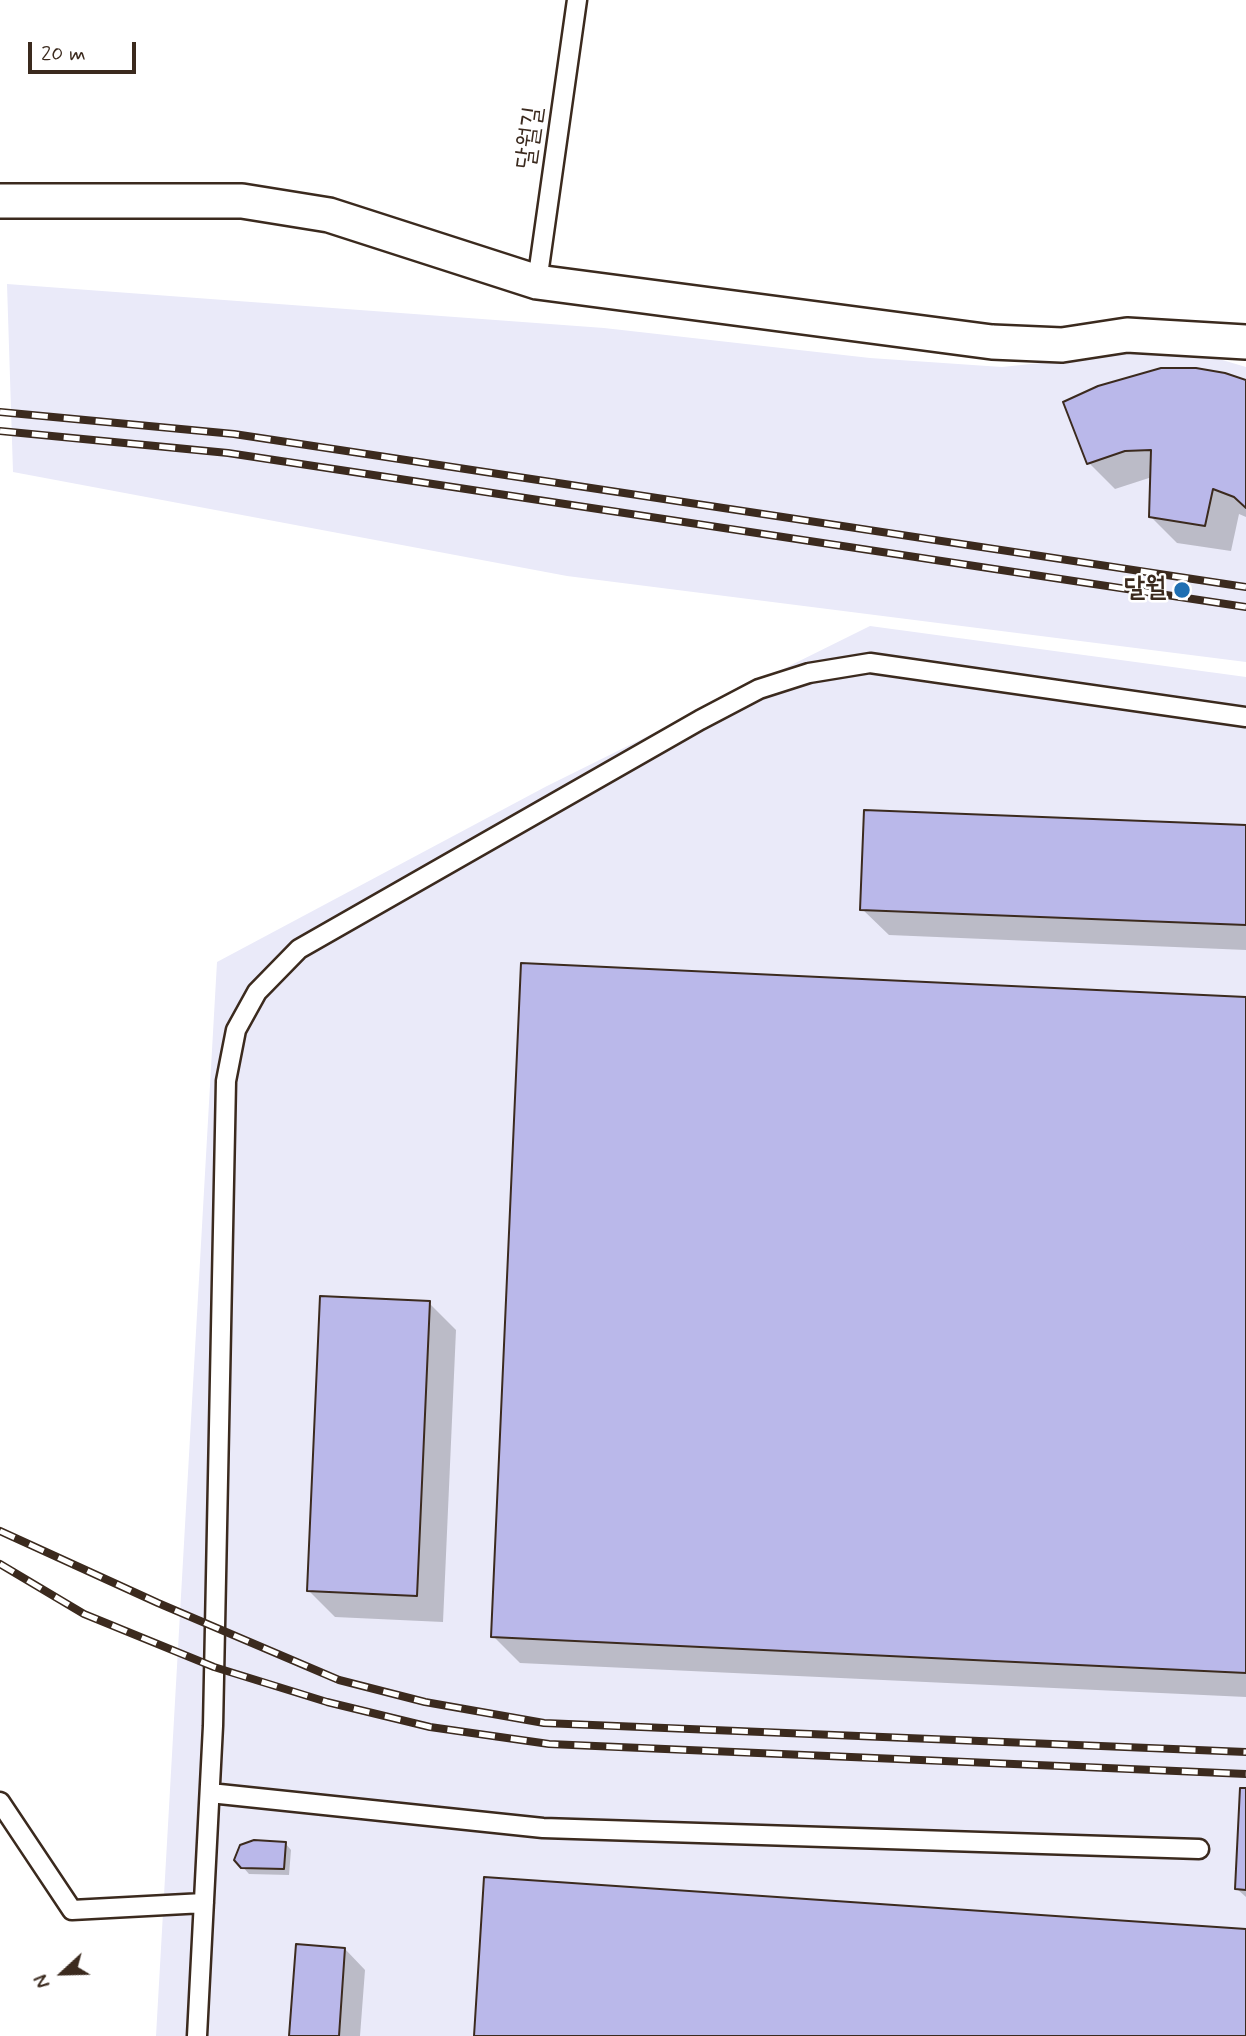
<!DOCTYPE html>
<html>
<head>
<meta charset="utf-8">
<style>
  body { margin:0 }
  #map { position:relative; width:1246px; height:2036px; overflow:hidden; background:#fff; font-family:Mynerve,sans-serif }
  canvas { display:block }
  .north { position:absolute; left:28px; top:1938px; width:70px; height:70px; -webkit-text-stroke:5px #fff; paint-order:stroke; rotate:248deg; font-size:19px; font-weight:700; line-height:28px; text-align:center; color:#3b2a1e }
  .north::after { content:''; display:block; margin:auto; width:24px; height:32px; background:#3b2a1e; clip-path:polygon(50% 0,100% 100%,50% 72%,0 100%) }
  .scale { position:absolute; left:28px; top:42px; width:108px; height:32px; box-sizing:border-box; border:4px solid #3b2a1e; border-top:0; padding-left:9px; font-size:21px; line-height:24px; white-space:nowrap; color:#3b2a1e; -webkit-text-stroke:5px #fff; paint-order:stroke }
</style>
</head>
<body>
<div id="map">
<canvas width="1246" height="2036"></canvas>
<div class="north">N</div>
<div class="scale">20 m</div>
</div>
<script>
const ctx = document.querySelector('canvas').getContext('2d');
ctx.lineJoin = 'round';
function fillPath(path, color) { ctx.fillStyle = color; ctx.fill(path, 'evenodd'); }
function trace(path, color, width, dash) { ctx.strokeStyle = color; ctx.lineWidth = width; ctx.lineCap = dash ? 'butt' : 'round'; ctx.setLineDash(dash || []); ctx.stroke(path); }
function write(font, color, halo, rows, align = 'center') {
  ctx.font = font + ' Mynerve,"Poor Story",sans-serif'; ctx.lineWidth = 5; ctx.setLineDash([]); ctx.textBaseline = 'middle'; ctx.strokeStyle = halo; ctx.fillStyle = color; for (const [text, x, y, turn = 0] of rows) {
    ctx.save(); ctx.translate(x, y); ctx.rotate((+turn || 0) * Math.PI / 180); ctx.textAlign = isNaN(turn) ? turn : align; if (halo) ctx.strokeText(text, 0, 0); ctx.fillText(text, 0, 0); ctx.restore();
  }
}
const built = new Path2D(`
  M7,284l597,44 266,30 132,9 180,-19 64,19v295l-679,-86 -554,-104z
  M870,626l376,51v1359h-1090l61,-1074 330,-176z`);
const shadow = new Path2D(`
  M1246,382v135l-7,-3 -8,37 -54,-8 -26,-26 1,-40 -37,12 -26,-26z
  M1246,827v123l-357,-15 -27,-26z
  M1246,999v698l-726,-34 -27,-27z
  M429,1303l27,27 -13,292 -108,-5 -27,-27z
  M1246,1790v107l-9,-8z
  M285,1843l6,7 -2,25 -40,-1 -13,-15z
  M345,1949l20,21 -5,66h-69z`);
const building = new Path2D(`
  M1161,368h35l29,5 21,7v128l-12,-11 -21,-8 -8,37 -56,-9 2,-67 -26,1 -38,13 -24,-62 35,-16z
  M864,810l382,15v100l-386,-15z
  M521,963l725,34v676l-755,-36z
  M320,1296l110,5 -13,295 -110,-5z
  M1240,1788h6v102l-11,-1z
  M254,1840l32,2 -2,27 -43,-1 -7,-8 6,-15z
  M484,1877l762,52v107h-772z
  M296,1944l49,4 -6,88h-50z`);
const service = new Path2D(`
  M537,282l40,-282
  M210,1793l333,35 656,21
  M0,1802l72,108 132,-7
  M197,2036l16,-310 13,-645 10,-51 21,-38 42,-43 401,-229 59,-31 50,-16 61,-10 376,54`);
const minor = new Path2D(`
  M0,201h242l87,14 208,67 455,60 70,3 65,-10 119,7`);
const rail = new Path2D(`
  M0,412l234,22 1012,153
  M0,431l228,22 1018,154
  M0,1531l158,72 181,77 86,22 119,21 702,29
  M0,1564l84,50 130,53 113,35 103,25 119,17 697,30`);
const markers = [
  [1182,590,9,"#1f6fb2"]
];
const streetNames = [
  ["달월길",531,138,-82]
];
const poiNames = [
  ["달월",1166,590]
];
fillPath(built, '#eaeaf9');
fillPath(shadow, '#0003');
fillPath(building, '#bab8ea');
trace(building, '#3b2a1e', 2);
trace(service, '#3b2a1e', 23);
trace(minor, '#3b2a1e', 38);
trace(service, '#fff', 18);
trace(minor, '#fff', 33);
trace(rail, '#3b2a1e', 8);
trace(rail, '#fff', 5, [16]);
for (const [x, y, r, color] of markers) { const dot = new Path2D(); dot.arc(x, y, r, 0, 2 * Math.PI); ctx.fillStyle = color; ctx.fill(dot); trace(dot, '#fff', 2.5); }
write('26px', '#3b2a1e', '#fff', streetNames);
write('bold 26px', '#3b2a1e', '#fff', poiNames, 'right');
</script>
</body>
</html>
